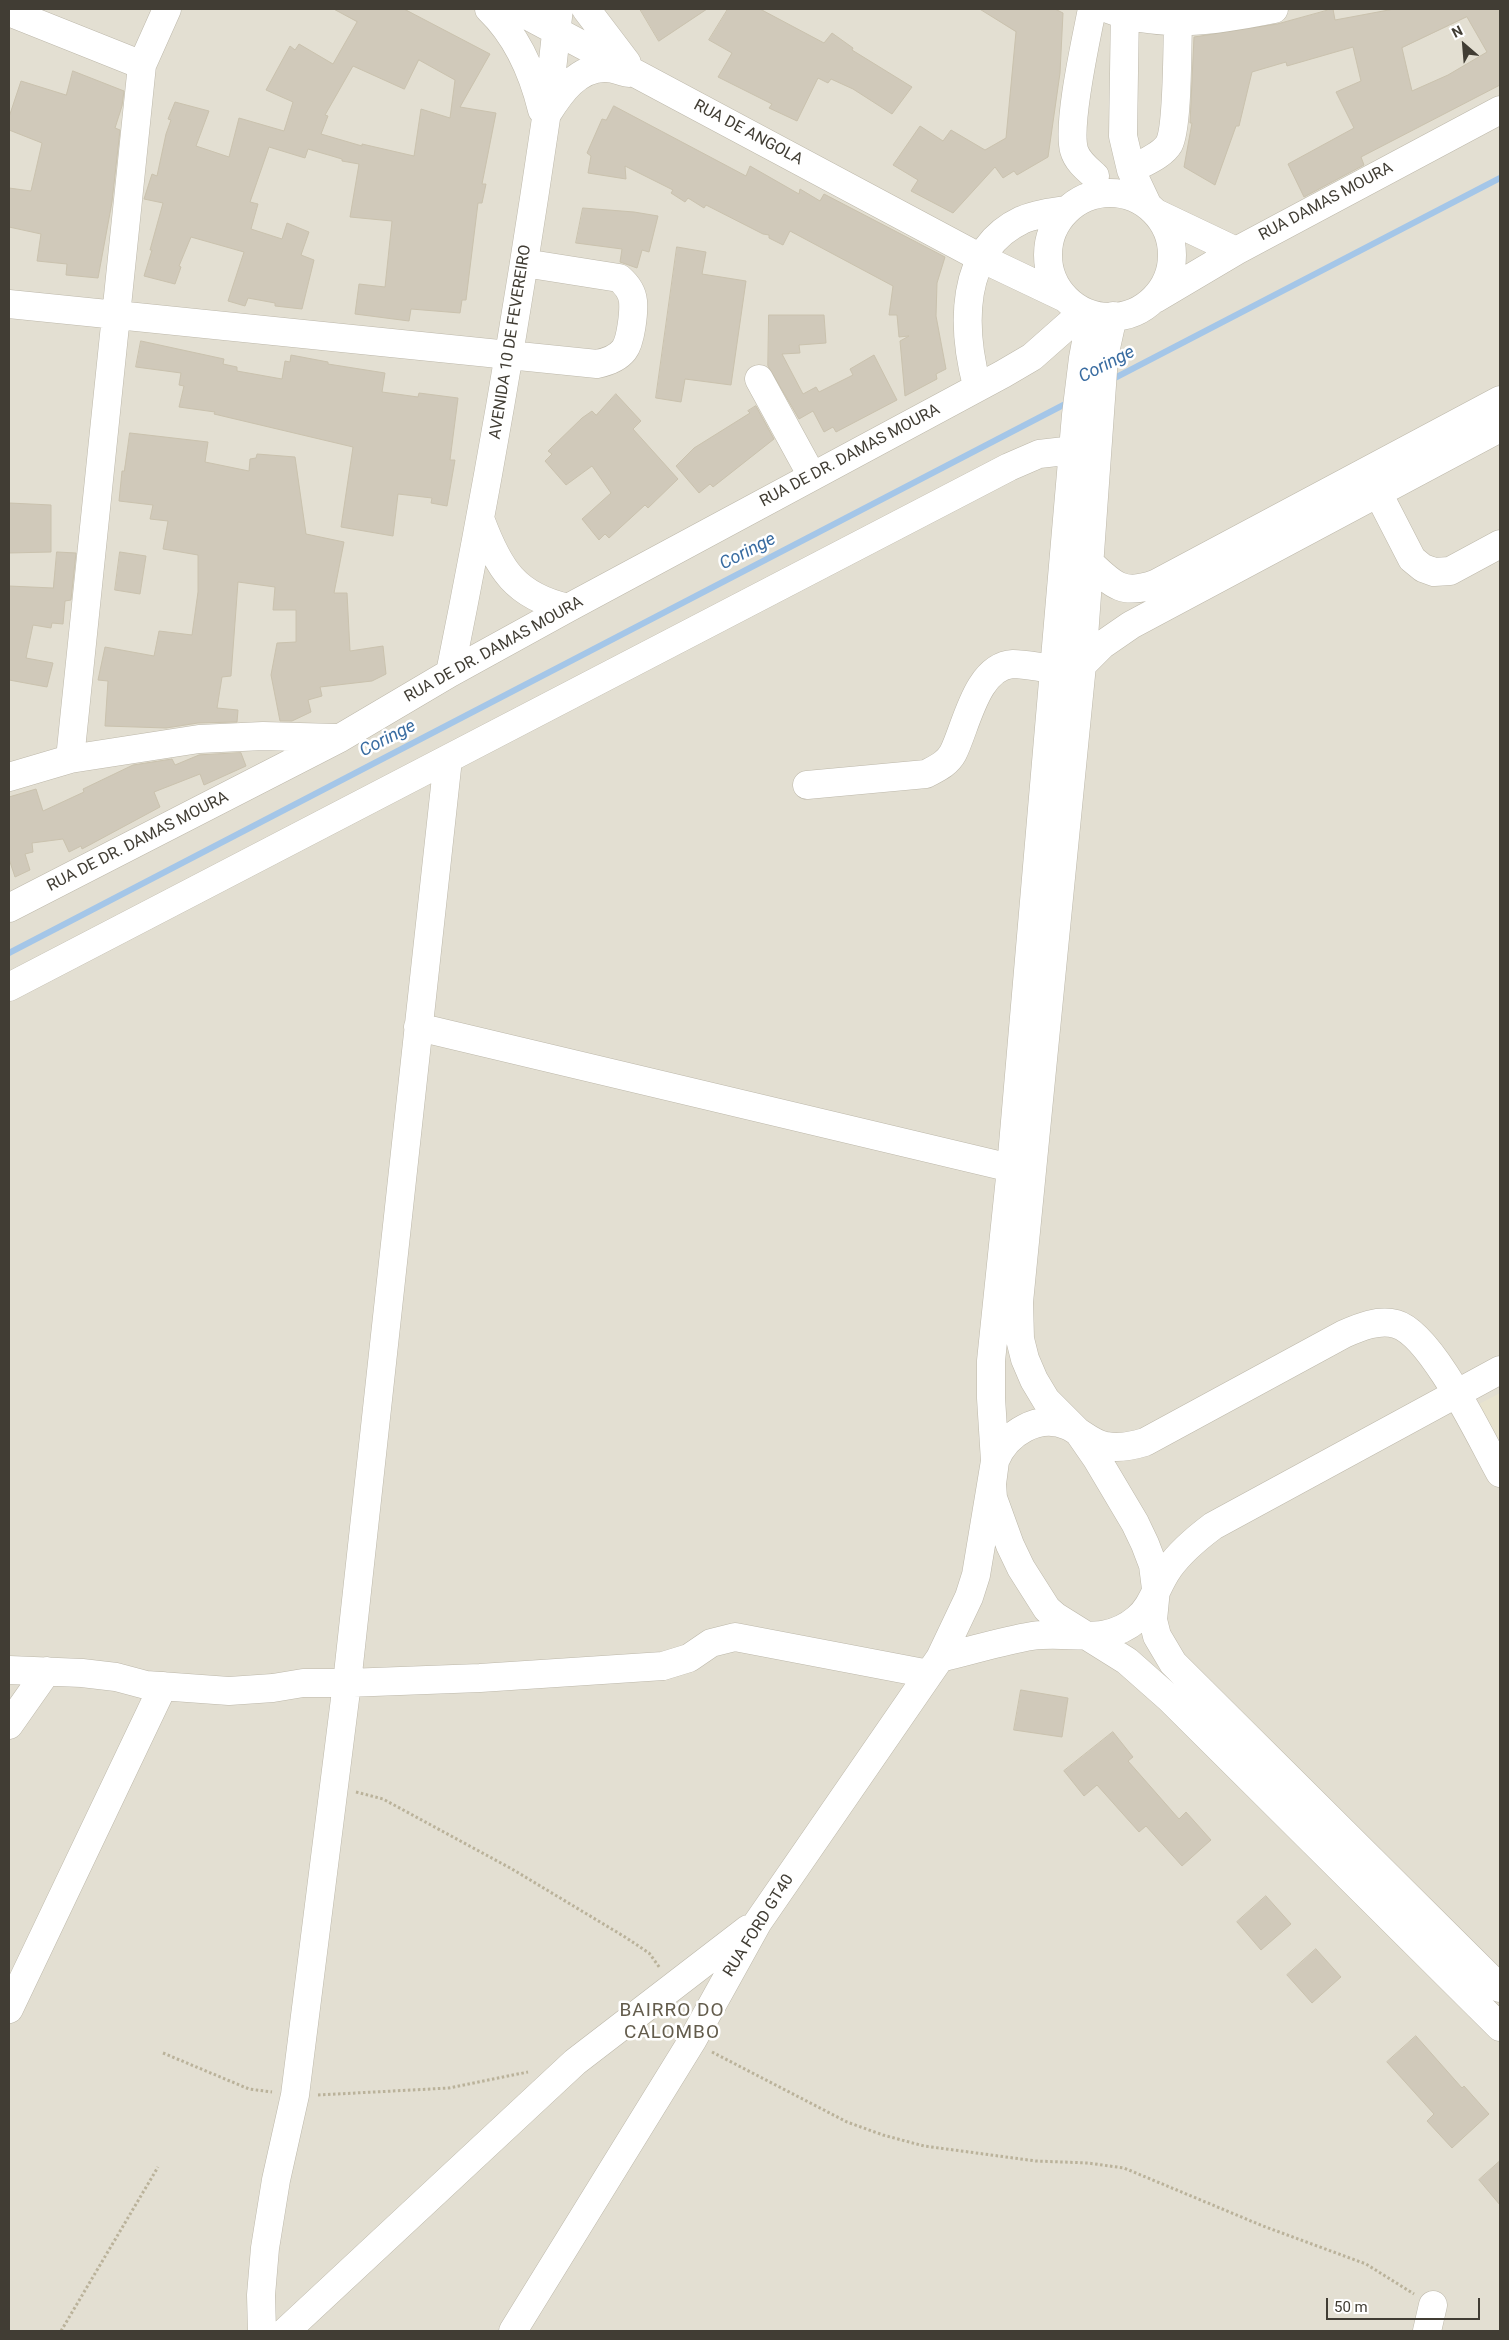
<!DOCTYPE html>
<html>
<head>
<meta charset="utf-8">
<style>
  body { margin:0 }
  #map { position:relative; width:1509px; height:2340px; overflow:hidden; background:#f0ede3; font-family:Roboto,sans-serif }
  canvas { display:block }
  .frame { position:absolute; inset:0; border:10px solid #413d34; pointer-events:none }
  .north { position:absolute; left:1439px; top:20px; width:50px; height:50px; -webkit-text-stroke:4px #fff; paint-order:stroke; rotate:333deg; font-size:14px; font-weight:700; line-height:20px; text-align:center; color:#413d34 }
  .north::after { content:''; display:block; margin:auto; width:18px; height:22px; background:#413d34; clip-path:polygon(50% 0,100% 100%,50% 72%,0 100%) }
  .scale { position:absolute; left:1326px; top:2298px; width:154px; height:22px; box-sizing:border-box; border:2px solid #413d34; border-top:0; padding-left:6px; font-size:15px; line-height:18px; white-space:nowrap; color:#413d34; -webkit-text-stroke:4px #fff; paint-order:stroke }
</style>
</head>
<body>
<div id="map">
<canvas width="1509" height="2340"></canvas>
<div class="frame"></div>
<div class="north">N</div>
<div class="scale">50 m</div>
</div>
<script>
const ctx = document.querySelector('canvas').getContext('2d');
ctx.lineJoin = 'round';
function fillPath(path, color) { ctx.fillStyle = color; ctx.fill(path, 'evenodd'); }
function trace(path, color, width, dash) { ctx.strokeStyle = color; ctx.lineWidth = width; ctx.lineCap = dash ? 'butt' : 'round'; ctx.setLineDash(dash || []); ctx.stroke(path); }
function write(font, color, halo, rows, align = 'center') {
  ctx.font = font + ' Roboto,sans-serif'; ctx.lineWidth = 5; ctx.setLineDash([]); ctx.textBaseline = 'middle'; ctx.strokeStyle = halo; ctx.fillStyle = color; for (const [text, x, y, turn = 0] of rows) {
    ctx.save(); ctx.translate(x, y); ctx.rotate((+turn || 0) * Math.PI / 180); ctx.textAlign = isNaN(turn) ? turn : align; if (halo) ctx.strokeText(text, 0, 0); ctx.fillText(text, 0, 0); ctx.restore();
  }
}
const residential = new Path2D(`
  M9,9h1491v2322h-1491z`);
const education = new Path2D(`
  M1500,1393v50l-21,-39z`);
const stream = new Path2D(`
  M1109,381l391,-203
  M9,953l1062,-552`);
const building = new Path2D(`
  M334,9h70l86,45 -30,53 36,6 -14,71h4l-4,19h-4l-12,97h-4l-2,13 -49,-4 -2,12 -54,-7 4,-30 26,3 7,-66 -42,-4 9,-53 -17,-3v-2l-34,-10 -3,9 -36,-11 -19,55 8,2 -7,25 31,10 5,-16 22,9 -8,23 13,5 -12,49 -27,-3v-3l-27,-5 -3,8 -17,-5 16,-49 -53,-15 -12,29 2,1 -6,17 -31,-8 8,-26h-2l13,-47 -19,-4 8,-25 5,2 9,-42 5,-14 -3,-1 7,-17 34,9 -13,35 33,11 10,-39 45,13 9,-29 -27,-12 24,-44 5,4 4,-6 34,20 24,-42zM419,60l36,20 -5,38 -29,-9 -7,47 -52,-12v2l-41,-12 7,-18 -3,-1 28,-49 51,23z
  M640,9h67l-48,32z
  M728,9h32l64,34 8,-10 21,15 -1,2 60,37 -20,27 -39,-25 -22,-10 -3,4 -10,-5 -21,43 -28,-13 3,-4 -54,-27 14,-24 -23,-13z
  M980,9h75l8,4 -3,60 -12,84 -31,18 -3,-4 -11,7 -8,-11 -42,46 -42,-22 7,-11 -25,-15 27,-39 23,15 8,-11 34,20 21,-12 10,-106z
  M1333,9l2,11 59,-11h106v76l-139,72 3,8 -60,32 -16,-33 66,-36 -18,-36 25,-11 -8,-34 -66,19 -1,-4 -34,10 -13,54h-3l-21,59 -31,-18 8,-44h-2l4,-86 83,-13zM1467,17l20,35 -39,23 -36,16 -10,-43z
  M73,71l51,20 -2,15 -7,22 5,2 -8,72 -14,76 -32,-3 1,-11 -30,-3 4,-27 -32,-7v-39l22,3 11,-48 -33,-13v-13l12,-36 45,14z
  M614,106l132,70 4,-10 49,28 1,-5 20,12 4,-7 121,63 -8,26 -1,33 10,53 -10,5 1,5 -32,17 -5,-55 9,-5 -10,1 -2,-22h-8l4,-29 -103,-55 -7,14 -14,-7v-3l-6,-1 -57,-29 -2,3 -16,-10 -3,4 -14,-9 2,-3 -48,-24 1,13 -38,-6 3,-17 -4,-3 15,-34 4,1z
  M583,208l51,4 24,4 -9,36 -7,-2 -5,18 -17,-6 2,-13 -46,-6z
  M677,247l29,5 -4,22 44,7 -15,104 -46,-6 -4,23 -25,-4z
  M769,315h55l2,28 -27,2 1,8 -18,1 21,40 13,-7 3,5 34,-17 -3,-6 24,-14 23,45 -61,32 -3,-5 -9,5 -11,-21 -14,8 -31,-53z
  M141,341l83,18 -1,5 14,3v4l45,8 3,-18 5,1 1,-7 37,7v2l57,9 -3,19 36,5 1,-4 39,5 -8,62h5l-8,46 -16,-3 1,-5 -34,-4 -5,42 -52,-9 12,-80 -139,-33 1,-2 -36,-5 5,-21 -5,-1 2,-12 -45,-6z
  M616,394l25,27 -8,8 45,50 -30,29 -3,-3 -36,33 -4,-4 -6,6 -17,-21 29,-26 -19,-27 -26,19 -21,-24 7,-7 -4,-3 34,-33 10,-7 4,4z
  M756,406l18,33 -61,48 -3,-3 -11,9 -23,-27 18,-18 56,-35 -2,-2z
  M130,433l78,9 -3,20 44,9 1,-12 6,-1 1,-4 38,3 11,77 38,8 -10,51h13l3,58 33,-5 3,28 -14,7 -52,6 2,9 -14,4 3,12 -19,9h-12l-9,-46 6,-32 19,-1v-32h-23l2,-23 -37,-5 -7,94 -9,1 -5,31 21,2 -1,12 -39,1 -32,5 -61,-2 3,-45 -10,-1 7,-33 49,9 5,-25 33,4 6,-43v-37l-35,-6 5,-28 -18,-2 3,-14 -34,-4 3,-30h2z
  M9,503l42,2v47l-42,1z
  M57,552l19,1 -5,47 -6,1 -2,23 -11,-1 -1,5 -18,-3 -7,33 27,5 -6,24 -38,-7v-94l44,2z
  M120,552l26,4 -6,38 -25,-4z
  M241,753l5,13 -42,19 -4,-11 -46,18 6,15 -78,42 -1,-3 -12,6 -6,-13 -31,4 1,9 -8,2 5,16 -15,7 -6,-18v-62l27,-8 7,22 41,-19 -1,-3 50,-24 39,-6 3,6 24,-10z
  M1021,1690l47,8 -6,39 -48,-7z
  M1113,1732l20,25 -5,4 51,58 7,-7 25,28 -29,26 -36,-40 -7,6 -42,-47 -13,11 -20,-25z
  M1266,1896l25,28 -30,26 -24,-28z
  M1316,1949l25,28 -29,26 -25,-28z
  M1416,2036l46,52 2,-2 25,28 -37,34 -25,-27 7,-7 -47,-52z
  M1500,2161v44l-21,-25z`);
const path = new Path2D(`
  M356,1792l27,7 129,70 113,68 24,16 11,15
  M712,2052l135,70 36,13 41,11 112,15 52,2 36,5 139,58 103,38 48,30
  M163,2053l86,36 23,3
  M318,2095l131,-7 79,-16
  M61,2331l97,-164`);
const minor = new Path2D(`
  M489,9c28,27 44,64 53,101
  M515,9l466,249 82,39
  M586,9l41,54
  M1092,9c-6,31 -25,114 -18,141 3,11 13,19 21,26
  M1108,9c55,21 111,11 166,0
  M1125,9l-2,127 8,34 16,34
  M9,12l133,53
  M547,114c13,-21 31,-47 59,-46 8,0 16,4 23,5
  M1131,170c11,-7 31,-14 38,-26 9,-17 8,-98 9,-121
  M1048 255a62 62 0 1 1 124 0a62 62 0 1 1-124 0Z
  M1156,213l80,38
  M1155,299l81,-48 264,-141
  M9,304l588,60c10,-2 20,-5 27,-14 7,-9 10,-38 9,-49 -1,-10 -7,-17 -14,-23l-95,-15
  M1091,315l-8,43 -7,57 -65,753 -20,193v37l4,63 -3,23 1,14 17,47 11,23 26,41 8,7 72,45 43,38 330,328
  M1113,316l-9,41 -22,308 -63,637 1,37 5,20 9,21 12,20 33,33 18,26 38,64 10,21 8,21 3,24 -3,31 4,16 16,27 327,325
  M759,379l53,97
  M977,386c-15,-57 -19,-136 45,-166 14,-6 30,-8 45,-10
  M1378,493l34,66 11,9 11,4 16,-1 50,-27
  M481,521c18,48 34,75 87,87
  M1089,562c23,22 33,34 66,22l345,-184
  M1082,665l20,-20 29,-20 369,-197
  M450,673c37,-182 68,-364 95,-548 6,-39 9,-78 14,-116
  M70,759l72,-694 25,-56
  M9,777l61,-18 129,-20 64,-3 73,2
  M807,785l119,-11c11,-6 21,-10 27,-21 13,-25 23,-87 60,-89 13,0 29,4 42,5
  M9,908l331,-170 110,-65 118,-65 435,-234 29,-17 51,-45
  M9,987l1000,-520 30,-13 35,-4
  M418,1027l593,141
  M940,1658c31,-7 61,-17 92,-22 39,-6 72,11 105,-17 16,-13 20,-35 32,-51 12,-17 28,-30 44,-42l287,-156
  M9,1670l73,3 34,4 30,8 83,6 44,-3 30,-5h44l133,-5 183,-12 26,-8 22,-15 24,-6 194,37
  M9,1725l38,-54
  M9,2009l154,-323
  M262,2331l-1,-36 4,-47 11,-68 19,-85 52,-412 101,-924
  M286,2331l289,-269 173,-133
  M513,2331l179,-290 66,-119 182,-264 29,-61 7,-22 19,-114c11,-28 44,-48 73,-35 13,6 24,18 38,20 13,3 26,0 39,-4l199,-108c16,-7 35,-15 52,-10 36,10 85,115 104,149
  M1427,2331l6,-26`);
const streetNames = [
  ["RUA DE ANGOLA",748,133,28],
  ["RUA DAMAS MOURA",1326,202,-28],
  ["AVENIDA 10 DE FEVEREIRO",511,342,-81],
  ["RUA DE DR. DAMAS MOURA",850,456,-28],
  ["RUA DE DR. DAMAS MOURA",494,650,-29],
  ["RUA DE DR. DAMAS MOURA",138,842,-27],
  ["RUA FORD GT40",759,1926,-58]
];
const waterNames = [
  ["Coringe",1107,365,-27],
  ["Coringe",748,552,-27],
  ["Coringe",388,739,-27]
];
const quarterNames = [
  ["BAIRRO DO",672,2011],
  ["CALOMBO",672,2033]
];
fillPath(residential, '#e3dfd2');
fillPath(education, '#e8e3ce');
trace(stream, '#a4c6e8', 6);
fillPath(building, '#d0c9ba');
trace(building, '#cac2ae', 1);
trace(minor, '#bdb8aa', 29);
trace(path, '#bab29a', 3, [2.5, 2.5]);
trace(minor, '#fff', 28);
write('16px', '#413d34', '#fff', streetNames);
write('italic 18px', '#396ca1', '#fff', waterNames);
ctx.letterSpacing = '1px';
write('19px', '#635c4c', '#fff', quarterNames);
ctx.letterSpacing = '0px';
</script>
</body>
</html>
